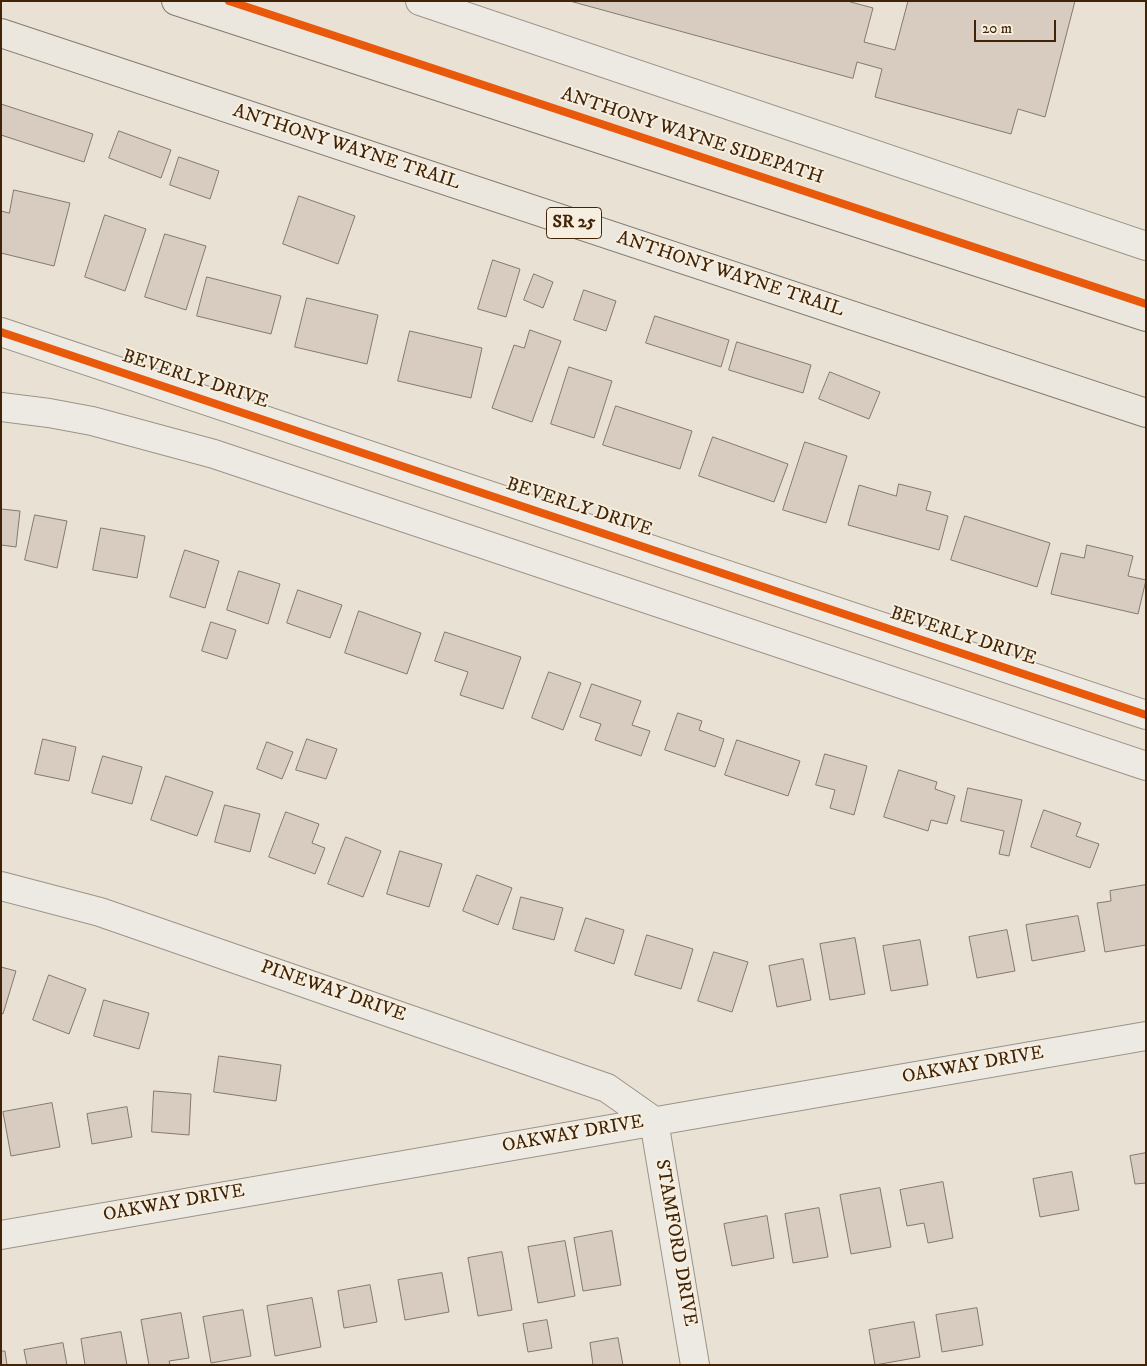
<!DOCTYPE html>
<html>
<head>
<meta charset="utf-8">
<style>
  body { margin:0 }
  #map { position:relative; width:1147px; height:1366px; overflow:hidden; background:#e9e2d4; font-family:"IM FELL DW Pica",serif }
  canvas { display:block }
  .frame { position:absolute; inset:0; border:2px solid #412308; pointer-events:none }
  .scale { position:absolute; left:974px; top:20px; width:82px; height:22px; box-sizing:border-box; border:2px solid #412308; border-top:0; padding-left:6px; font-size:15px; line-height:18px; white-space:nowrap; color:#412308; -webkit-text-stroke:4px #f6eede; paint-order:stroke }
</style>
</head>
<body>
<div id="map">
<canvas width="1147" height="1366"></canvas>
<div class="frame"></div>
<div class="scale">20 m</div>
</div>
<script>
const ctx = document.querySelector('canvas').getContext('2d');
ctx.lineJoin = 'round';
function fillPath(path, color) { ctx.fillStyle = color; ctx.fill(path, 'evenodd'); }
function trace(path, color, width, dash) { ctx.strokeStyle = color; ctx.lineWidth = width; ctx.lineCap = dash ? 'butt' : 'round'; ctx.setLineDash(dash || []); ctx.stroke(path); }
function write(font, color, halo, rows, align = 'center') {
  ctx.font = font + ' "IM FELL DW Pica",serif'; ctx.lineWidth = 4; ctx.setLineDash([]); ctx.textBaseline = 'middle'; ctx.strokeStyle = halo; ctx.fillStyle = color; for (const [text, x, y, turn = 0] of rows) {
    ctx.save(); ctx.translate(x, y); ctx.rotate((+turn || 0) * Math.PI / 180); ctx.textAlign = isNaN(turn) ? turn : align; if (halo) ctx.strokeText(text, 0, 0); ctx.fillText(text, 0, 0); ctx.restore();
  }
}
const building = new Path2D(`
  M570,1h277l26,7 -9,34 31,8 13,-49h167l-30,116 -27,-8 -7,25 -136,-37 7,-28 -25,-7 -4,16z
  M1,104l92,30 -9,28 -83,-27z
  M119,131l52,19 -10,28 -52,-20z
  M179,157l40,14 -9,28 -40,-14z
  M14,190l56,13 -16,63 -53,-13v-42l8,2z
  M299,196l56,20 -17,48 -55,-20z
  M105,215l41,14 -21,62 -40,-14z
  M165,234l41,12 -20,64 -41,-13z
  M493,260l27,9 -14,48 -28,-8z
  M534,274l19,8 -10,26 -19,-8z
  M207,277l74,19 -10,38 -74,-18z
  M584,290l32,11 -10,30 -32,-11z
  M307,298l71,17 -11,49 -72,-17z
  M655,316l74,24 -8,27 -75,-24z
  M530,330l31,11 -29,81 -40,-14 22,-63 10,3z
  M410,331l72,17 -11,50 -73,-17z
  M737,342l74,23 -8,28 -74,-23z
  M569,367l43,14 -18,57 -43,-14z
  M830,372l50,20 -11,27 -50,-20z
  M616,406l76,25 -12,38 -77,-24z
  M713,437l75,27 -14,38 -75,-26z
  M805,442l42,14 -21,67 -43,-13z
  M899,484l32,8 -5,18 22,6 -9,34 -91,-25 11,-40 37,11z
  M1,509l19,2 -4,36 -15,-2z
  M35,515l32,6 -10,47 -32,-8z
  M965,516l85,27 -13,44 -86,-27z
  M101,528l44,8 -8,42 -44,-8z
  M1087,545l46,11 -5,20 18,4 -8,34 -87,-20 10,-41 23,5z
  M185,550l34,11 -14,47 -35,-11z
  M239,571l41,13 -12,40 -41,-14z
  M298,590l44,15 -12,33 -43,-15z
  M359,611l62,22 -14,41 -62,-21z
  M211,622l25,8 -9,29 -25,-8z
  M445,632l76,25 -18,52 -43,-14 8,-23 -33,-11z
  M549,672l32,11 -18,47 -31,-12z
  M592,684l49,17 -9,24 18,6 -9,25 -46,-16 6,-16 -21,-7z
  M678,713l24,8 -3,9 25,9 -9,28 -50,-17z
  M43,739l33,8 -7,34 -34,-7z
  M307,739l30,10 -11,30 -30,-9z
  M737,740l63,21 -12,35 -63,-21z
  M267,742l26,10 -11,27 -25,-10z
  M825,754l42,12 -13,49 -24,-7 5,-18 -19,-5z
  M103,756l39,11 -10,37 -40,-11z
  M899,770l38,12 -2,7 20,7 -8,28 -16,-4 -3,11 -44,-14z
  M166,776l47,16 -16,44 -46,-16z
  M968,788l54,12 -13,56 -10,-2 5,-23 -43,-10z
  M225,805l35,9 -10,38 -35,-10z
  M1044,810l37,13 -5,13 23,8 -9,24 -59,-21z
  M286,812l33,12 -7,19 13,5 -10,26 -46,-17z
  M346,837l35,14 -18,46 -35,-13z
  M400,851l42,13 -13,43 -42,-13z
  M477,875l35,13 -14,37 -35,-14z
  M1146,885v60l-41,7 -8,-49 14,-2 -1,-10z
  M521,897l42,11 -9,32 -41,-11z
  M1078,916l7,35 -53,10 -6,-36z
  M586,918l38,12 -10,34 -39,-13z
  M1007,930l8,41 -38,7 -8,-41z
  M647,935l46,14 -12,40 -46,-14z
  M855,938l10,56 -35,6 -10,-56z
  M920,940l8,45 -37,6 -8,-45z
  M714,952l34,10 -16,50 -34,-11z
  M803,959l8,41 -34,7 -8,-41z
  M1,967l15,4 -13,43 -2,-1z
  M49,975l37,14 -17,45 -36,-14z
  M104,1000l45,13 -10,36 -45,-13z
  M219,1056l62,9 -5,36 -62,-9z
  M154,1091l37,3 -2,41 -37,-3z
  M52,1103l8,44 -49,9 -8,-44z
  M127,1107l5,30 -40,7 -5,-30z
  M1146,1153v30l-11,1 -5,-28z
  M1072,1172l7,38 -39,7 -7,-38z
  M943,1182l10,56 -25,5 -4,-20 -17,3 -7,-36z
  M880,1188l11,59 -40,7 -11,-59z
  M819,1208l9,49 -35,6 -8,-49z
  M767,1216l7,42 -42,8 -8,-42z
  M612,1231l9,54 -38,6 -9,-53z
  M565,1241l10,55 -37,7 -10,-56z
  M502,1252l10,58 -34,6 -10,-58z
  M442,1273l7,39 -44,8 -7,-40z
  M370,1285l7,37 -33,6 -6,-37z
  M312,1298l9,49 -46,9 -8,-50z
  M977,1308l6,37 -41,7 -6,-37z
  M243,1310l8,46 -40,7 -8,-46z
  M181,1313l8,45 -20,3 1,3 -4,1h-17l-8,-45z
  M547,1320l5,28 -24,4 -5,-28z
  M914,1322l6,35 -45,8 -6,-35z
  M121,1332l6,33h-42l-4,-26z
  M618,1338l5,27h-30l-3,-22z
  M63,1343l4,22h-40l-3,-15z
  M1,1351h4l2,14h-6z`);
const minor = new Path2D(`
  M420,1l726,245
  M1,332l1145,383
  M1,407l48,6 43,8 122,33 932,312
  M1,886l99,26 507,176 47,33 41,244
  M1,1235l1145,-199`);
const trunk = new Path2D(`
  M176,1l970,316
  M1,33l1145,380`);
const cycleway = new Path2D(`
  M229,1l917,303
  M1,332l1145,383`);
const shields = [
  [574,223,55]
];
const shieldNames = [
  ["SR 25",574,223]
];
const streetNames = [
  ["ANTHONY WAYNE SIDEPATH",692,137,18],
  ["ANTHONY WAYNE TRAIL",346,148,18],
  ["ANTHONY WAYNE TRAIL",730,275,18],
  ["BEVERLY DRIVE",195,380,18],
  ["BEVERLY DRIVE",579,508,18],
  ["BEVERLY DRIVE",963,637,18],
  ["PINEWAY DRIVE",333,992,19],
  ["OAKWAY DRIVE",973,1066,-10],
  ["OAKWAY DRIVE",573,1135,-10],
  ["OAKWAY DRIVE",174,1204,-10],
  ["STAMFORD DRIVE",675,1243,80]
];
fillPath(building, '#d8cbbf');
trace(building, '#827a6e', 1);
trace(minor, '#9b9388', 30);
trace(trunk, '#827a6e', 30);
trace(minor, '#edeae3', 28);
trace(trunk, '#ebe6de', 28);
trace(cycleway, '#e8590c', 8);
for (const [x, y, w] of shields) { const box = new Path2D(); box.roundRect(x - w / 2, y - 15.5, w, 31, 4); ctx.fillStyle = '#f6eede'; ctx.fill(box); trace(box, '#412308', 1); }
write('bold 18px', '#412308', null, shieldNames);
write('19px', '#412308', '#f6eede', streetNames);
</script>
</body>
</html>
